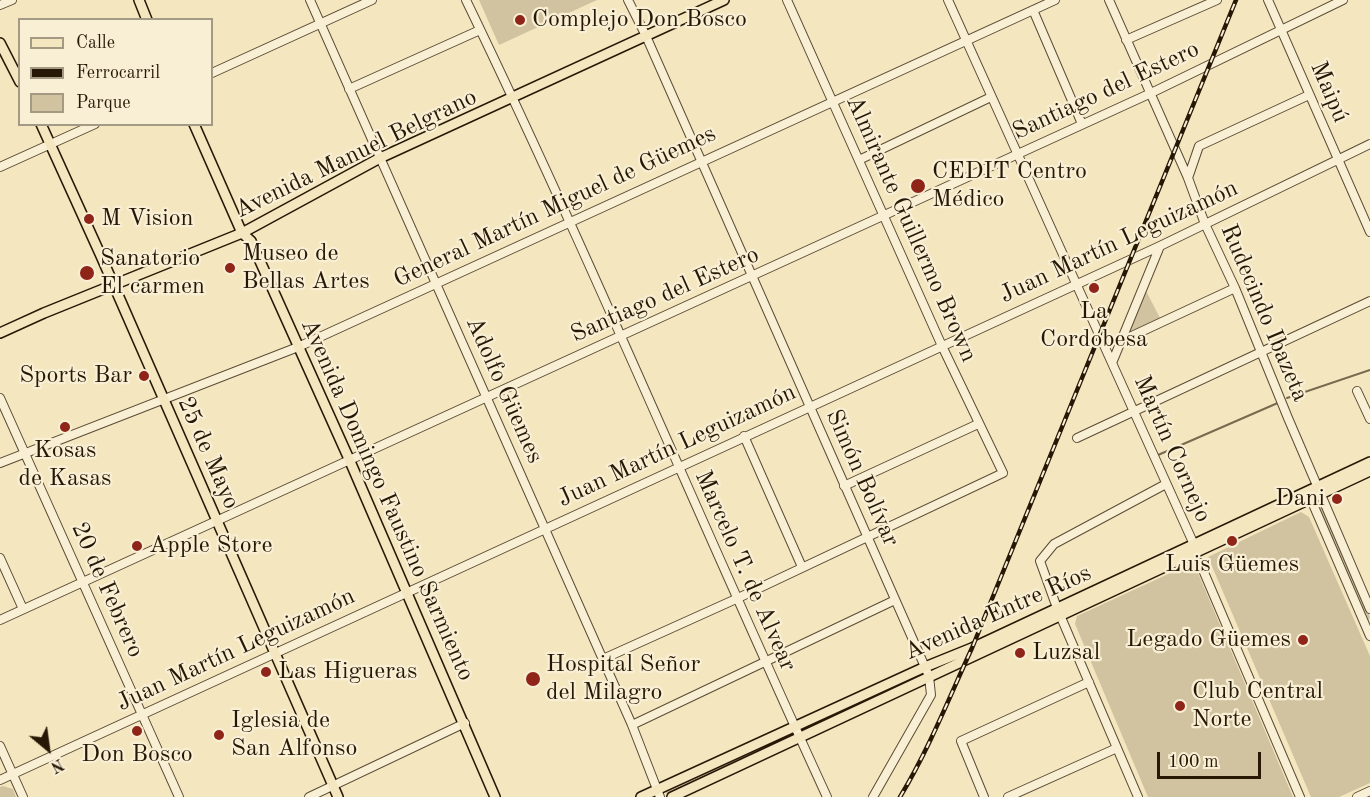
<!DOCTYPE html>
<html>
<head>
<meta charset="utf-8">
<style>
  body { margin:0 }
  #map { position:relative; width:1370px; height:797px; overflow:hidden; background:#f4e6bf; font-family:"Old Standard TT",serif }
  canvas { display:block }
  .legend { position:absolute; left:18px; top:18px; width:195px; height:108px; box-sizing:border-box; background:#f8efd5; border:2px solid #a49982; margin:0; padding:8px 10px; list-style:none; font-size:18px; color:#261805 }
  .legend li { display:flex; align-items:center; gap:12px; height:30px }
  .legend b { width:30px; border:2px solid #a49982 }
  .north { position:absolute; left:18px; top:719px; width:60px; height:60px; -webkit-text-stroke:4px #f8efd5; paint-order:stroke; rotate:151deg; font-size:16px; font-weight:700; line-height:24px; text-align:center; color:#261805 }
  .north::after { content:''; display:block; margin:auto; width:21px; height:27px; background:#261805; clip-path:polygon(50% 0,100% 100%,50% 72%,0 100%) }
  .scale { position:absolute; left:1157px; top:752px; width:104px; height:27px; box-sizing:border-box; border:3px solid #261805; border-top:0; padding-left:8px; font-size:18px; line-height:21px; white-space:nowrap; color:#261805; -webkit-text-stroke:4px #f8efd5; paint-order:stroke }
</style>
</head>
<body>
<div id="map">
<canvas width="1370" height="797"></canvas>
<ul class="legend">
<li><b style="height:8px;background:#f4e6bf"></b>Calle</li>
<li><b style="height:8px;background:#261805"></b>Ferrocarril</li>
<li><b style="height:16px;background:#d1c39f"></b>Parque</li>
</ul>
<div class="north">N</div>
<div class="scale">100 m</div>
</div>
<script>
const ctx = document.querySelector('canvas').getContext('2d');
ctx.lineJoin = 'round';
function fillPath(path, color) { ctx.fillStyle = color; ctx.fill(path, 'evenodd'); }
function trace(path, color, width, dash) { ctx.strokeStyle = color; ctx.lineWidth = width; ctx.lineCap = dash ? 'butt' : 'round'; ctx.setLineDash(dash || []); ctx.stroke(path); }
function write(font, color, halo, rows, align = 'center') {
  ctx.font = font + ' "Old Standard TT",serif'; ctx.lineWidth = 4.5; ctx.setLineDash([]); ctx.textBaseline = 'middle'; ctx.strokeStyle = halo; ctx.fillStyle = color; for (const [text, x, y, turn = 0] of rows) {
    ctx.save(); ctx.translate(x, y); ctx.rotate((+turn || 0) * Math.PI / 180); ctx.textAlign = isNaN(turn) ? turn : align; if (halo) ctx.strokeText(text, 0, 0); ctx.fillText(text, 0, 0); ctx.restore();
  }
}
const green = new Path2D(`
  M479,0h118l-98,45z
  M1144,287l16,31 -37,17z
  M1321,503l49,114 -2,5 -51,-117z
  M1301,512l8,5 61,139v127l-31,14h-28l-103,-240z
  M1190,564l5,2 98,231h-145l-73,-173 2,-8z
  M905,679l2,2 -10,7 -96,45 -2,-5z
  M786,734l2,5 -121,56 -2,-5z
  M3,786l10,3 3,8h-16v-10z`);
const stream = new Path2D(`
  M1287,398l83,-28
  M1158,455l122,-53`);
const minor = new Path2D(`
  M310,0l322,725 28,72
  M466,0c127,263 239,532 361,797
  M628,0l18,36 283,640 2,19 -58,102
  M948,0l164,363
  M1109,0l79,178 17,46 30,64 53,130 82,191
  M1268,0l102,232
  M0,5l12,-5
  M1033,10l49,114
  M1126,40l91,-40
  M212,73l160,-73
  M349,89l131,-59
  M859,160l132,-63
  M0,167l95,-43
  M1188,178l11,-32 110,-51
  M1160,246l-48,117 84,186
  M1119,342l116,-54
  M1357,391l13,28
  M0,398l179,399
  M744,436l58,131
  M1077,438l293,-137
  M0,463l298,-116 757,-347
  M844,486l134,-62
  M1309,495l61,141
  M0,558l23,51
  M1200,563l100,234
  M0,620l1149,-526 194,-94
  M603,659l133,-60 267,-126 -61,-127 -155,-346
  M632,725l263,-125
  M0,746l23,51
  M0,780l1160,-534 210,-102
  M309,797l156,-74
  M984,797l-23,-56 128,-59
  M1008,797l109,-49
  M1138,797l-81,-189 -17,-47 14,-17 112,-60
  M1357,797l13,-6`);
const major = new Path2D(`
  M139,0l8,20
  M0,43l20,39
  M41,124l60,132 237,541
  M194,124l48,109 9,8 98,218 146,338
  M0,333l44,-20 198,-80 138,-75 344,-158
  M641,797l284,-130 47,-19 398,-186
  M672,797l698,-326`);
const rail = new Path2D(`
  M900,797c29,-48 49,-99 72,-149l264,-648`);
const markers = [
  [520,20,6,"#8f2418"],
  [918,186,8,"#8f2418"],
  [89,219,6,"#8f2418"],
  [230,268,6,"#8f2418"],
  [87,273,8,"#8f2418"],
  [1094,288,6,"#8f2418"],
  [144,376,6,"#8f2418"],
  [65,427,6,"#8f2418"],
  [1337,499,6,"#8f2418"],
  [1232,541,6,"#8f2418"],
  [137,546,6,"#8f2418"],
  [1303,640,6,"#8f2418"],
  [1020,653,6,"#8f2418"],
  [266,672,6,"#8f2418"],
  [533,679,8,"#8f2418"],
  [1180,706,6,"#8f2418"],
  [137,731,6,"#8f2418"],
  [219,735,6,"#8f2418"]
];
const poiNames = [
  ["Complejo Don Bosco",532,20],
  ["CEDIT Centro",932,172],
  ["Médico",932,200],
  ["M Vision",101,219],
  ["Museo de",242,254],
  ["Bellas Artes",242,282],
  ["Sanatorio",100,259],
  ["El carmen",100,287],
  ["La",1094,312,"center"],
  ["Cordobesa",1094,340,"center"],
  ["Sports Bar",132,376,"right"],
  ["Kosas",65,451,"center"],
  ["de Kasas",65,479,"center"],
  ["Dani",1325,499,"right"],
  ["Apple Store",149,546],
  ["Luis Güemes",1232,565,"center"],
  ["Legado Güemes",1291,640,"right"],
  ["Luzsal",1032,653],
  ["Hospital Señor",546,665],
  ["del Milagro",546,693],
  ["Las Higueras",278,672],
  ["Club Central",1192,692],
  ["Norte",1192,720],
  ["Iglesia de",231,721],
  ["San Alfonso",231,749],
  ["Don Bosco",137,755,"center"]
];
const streetNames = [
  ["Santiago del Estero",1106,91,-25],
  ["Maipú",1329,92,67],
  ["Avenida Manuel Belgrano",356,154,-26],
  ["General Martín Miguel de Güemes",555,207,-25],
  ["Almirante Guillermo Brown",911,229,66],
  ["Juan Martín Leguizamón",1119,242,-25],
  ["Santiago del Estero",665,295,-24],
  ["Rudecindo Ibazeta",1264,313,67],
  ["Adolfo Güemes",504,390,66],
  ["Juan Martín Leguizamón",677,446,-25],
  ["Martín Cornejo",1172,449,66],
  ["25 de Mayo",208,453,66],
  ["Simón Bolívar",862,478,66],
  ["Avenida Domingo Faustino Sarmiento",387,500,66],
  ["Marcelo T. de Alvear",745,571,66],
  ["20 de Febrero",107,590,66],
  ["Avenida Entre Ríos",998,613,-24],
  ["Juan Martín Leguizamón",236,650,-25]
];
fillPath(green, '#d1c39f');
trace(stream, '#786a4f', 2);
trace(minor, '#5a4c34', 10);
trace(major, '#261805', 12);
trace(minor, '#f8efd5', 8);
trace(major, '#f4e6bf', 9);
trace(rail, '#261805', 4.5);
trace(rail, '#f8efd5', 2, [7]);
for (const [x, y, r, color] of markers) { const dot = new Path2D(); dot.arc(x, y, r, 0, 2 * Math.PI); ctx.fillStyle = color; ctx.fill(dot); trace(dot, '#f8efd5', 2); }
write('24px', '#261805', '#f8efd5', poiNames, 'left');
write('24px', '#261805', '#f8efd5', streetNames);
</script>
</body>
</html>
